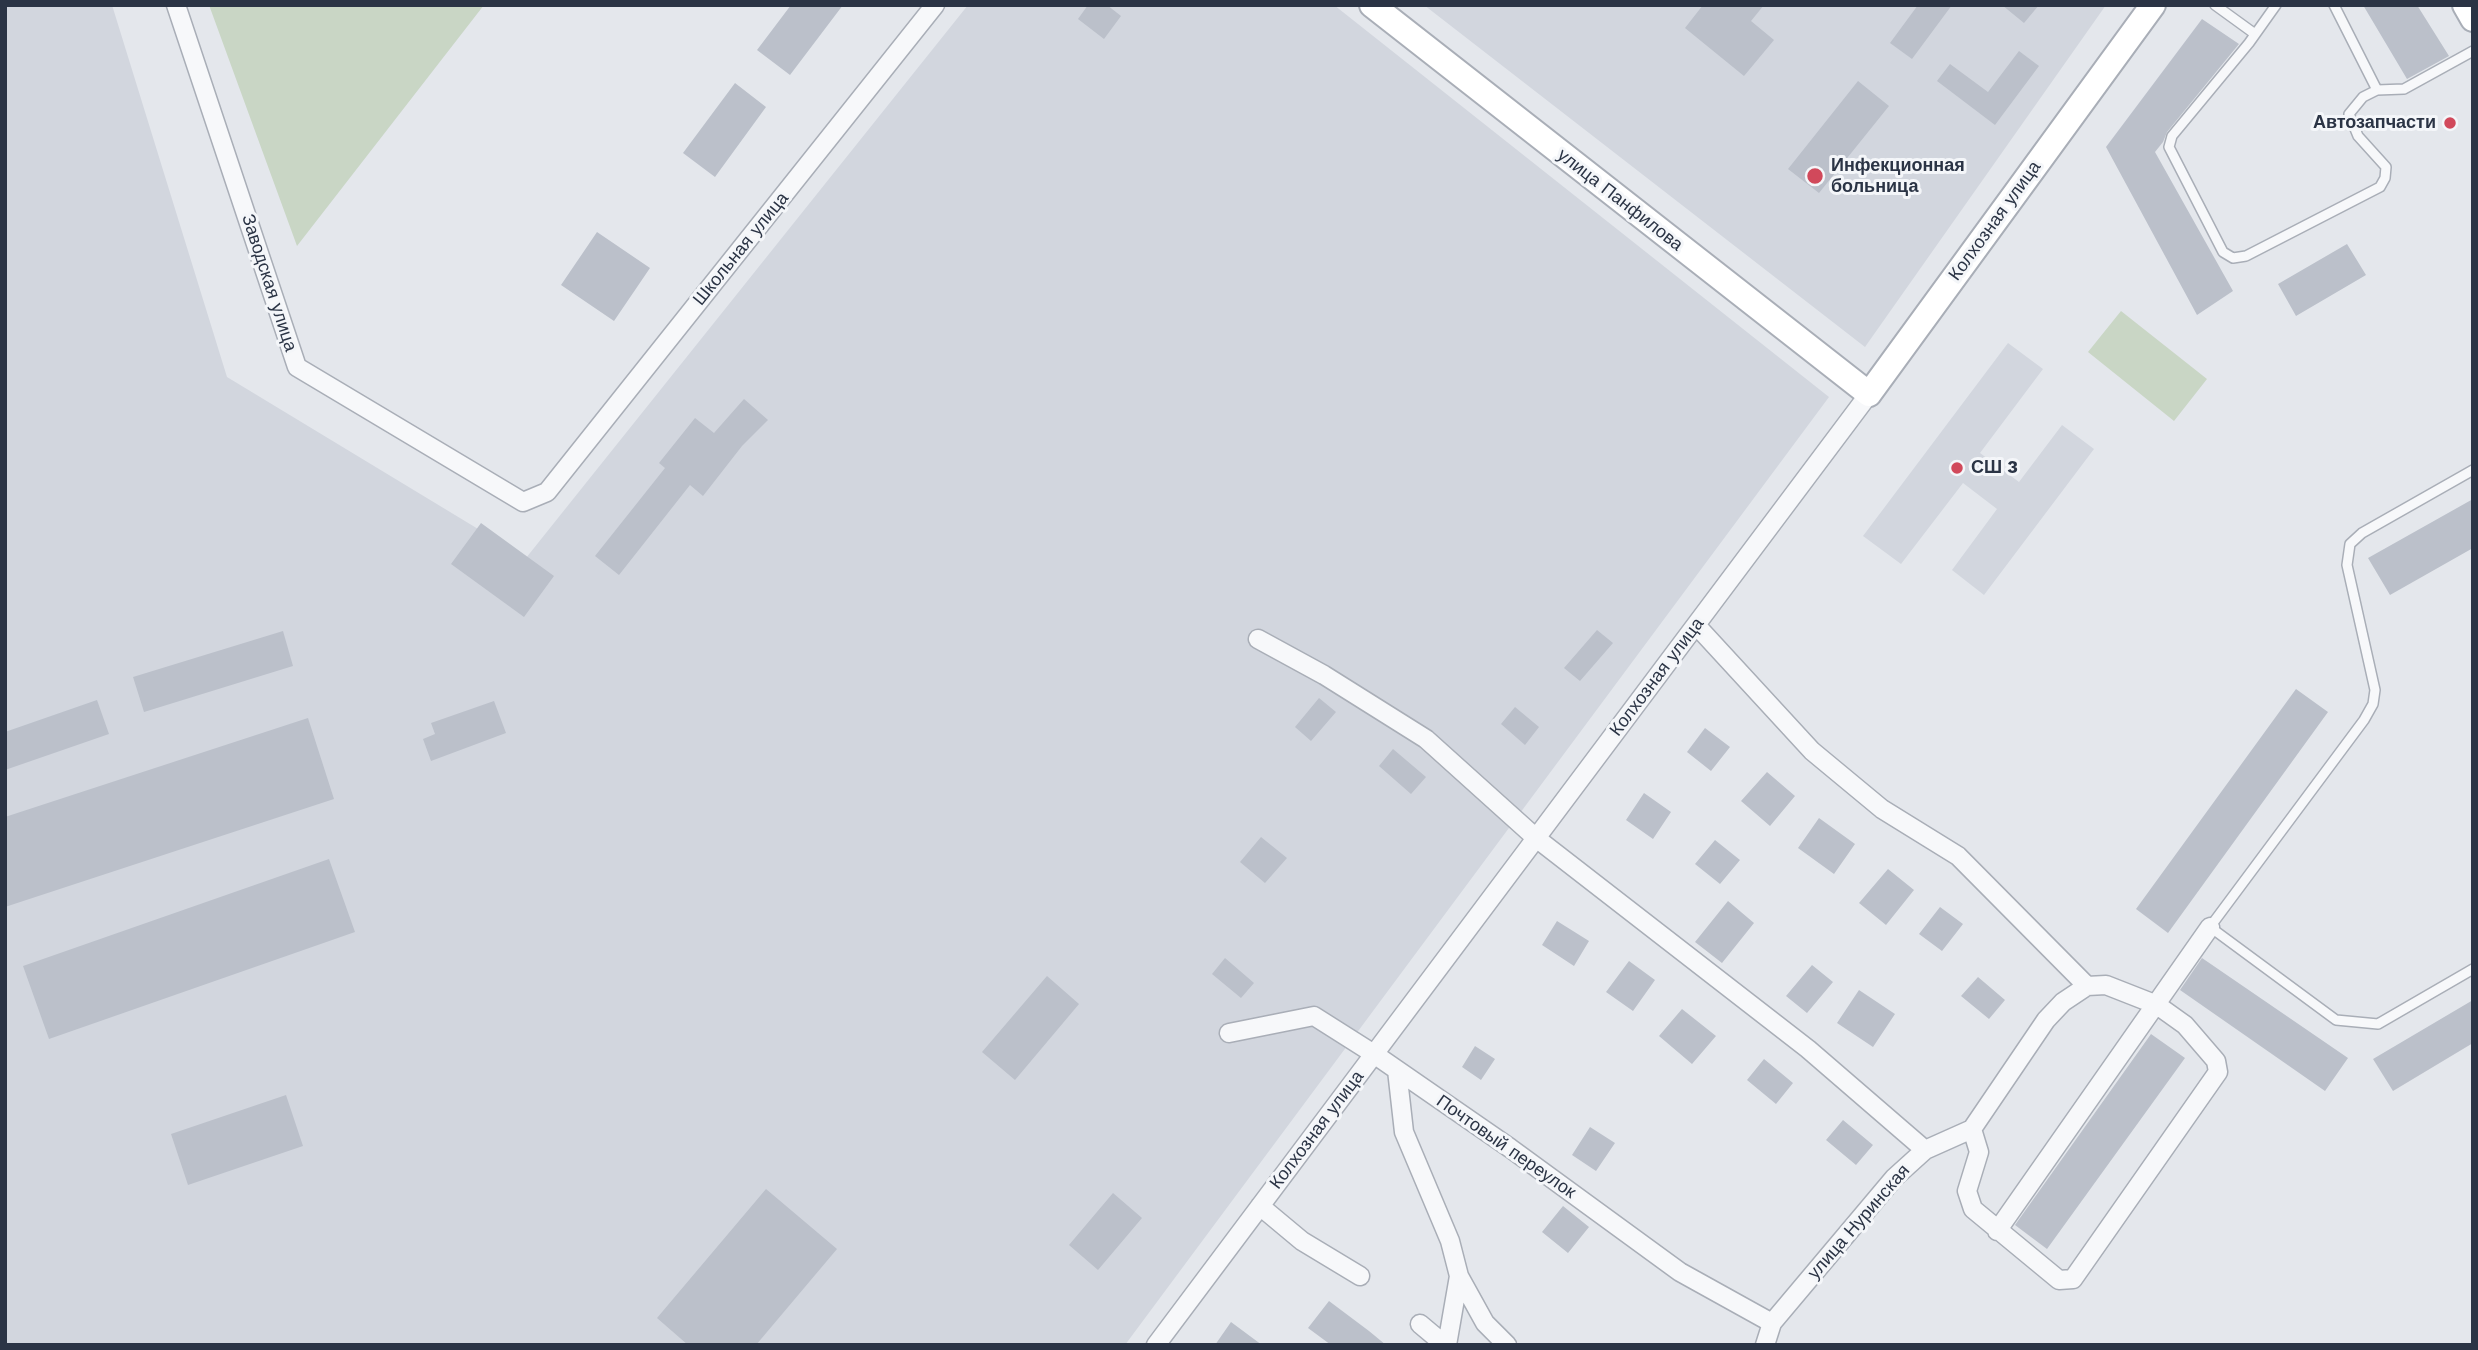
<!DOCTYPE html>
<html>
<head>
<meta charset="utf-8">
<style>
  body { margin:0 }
  #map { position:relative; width:2478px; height:1350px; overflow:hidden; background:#e4e7ec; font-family:"Work Sans",sans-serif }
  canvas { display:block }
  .frame { position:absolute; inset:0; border:7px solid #2b3445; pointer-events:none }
</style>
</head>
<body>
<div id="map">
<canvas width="2478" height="1350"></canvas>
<div class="frame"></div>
</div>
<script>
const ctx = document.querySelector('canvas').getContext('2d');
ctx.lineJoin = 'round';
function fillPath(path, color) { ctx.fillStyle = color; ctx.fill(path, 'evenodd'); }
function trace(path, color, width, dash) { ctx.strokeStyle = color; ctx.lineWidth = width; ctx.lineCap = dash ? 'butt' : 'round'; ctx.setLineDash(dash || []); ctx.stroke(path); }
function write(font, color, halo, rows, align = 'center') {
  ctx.font = font + ' "Work Sans",sans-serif'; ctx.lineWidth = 6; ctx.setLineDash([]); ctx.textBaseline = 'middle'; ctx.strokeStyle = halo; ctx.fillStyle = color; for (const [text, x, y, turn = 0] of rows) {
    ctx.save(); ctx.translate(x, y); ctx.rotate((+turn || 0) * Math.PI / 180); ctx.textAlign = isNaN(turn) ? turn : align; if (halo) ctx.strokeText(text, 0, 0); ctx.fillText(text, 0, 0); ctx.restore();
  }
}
const built = new Path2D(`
  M5,5h107l115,372 299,181 442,-553h366l495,392 -704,948h-1120z
  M1424,5h682l-241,342z
  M2008,343l35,26 -63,84 39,29 43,-57 32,24 -110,146 -32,-25 45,-61 -34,-26 -62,81 -38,-28z`);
const green = new Path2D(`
  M209,5h275l-187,241z
  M2121,311l86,68 -33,42 -86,-69z`);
const building = new Path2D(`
  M791,5h52l-53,70 -33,-25z
  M1088,5h19l14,11 -17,23 -26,-20z
  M1703,5h61l-13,16 23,19 -30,36 -59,-48z
  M1918,5h34l-40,54 -22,-16z
  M2002,5h37l-15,18z
  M2363,5h54l32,51 -42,23z
  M2202,19l37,25 -72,88 -4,10 -8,10 78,139 -36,24 -91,-168z
  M2019,51l20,15 -44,59 -58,-44 13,-17 38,28z
  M1858,81l31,25 -70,87 -31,-24z
  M735,83l31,24 -51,70 -32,-24z
  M597,232l53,36 -36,53 -53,-36z
  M2347,244l19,31 -70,41 -18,-32z
  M744,399l24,21 -26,26 -39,50 -13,-11 -71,90 -24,-19 70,-88 -6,-5 36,-45 19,15z
  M2473,499v49l-83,47 -22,-37z
  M481,523l73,53 -30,41 -73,-53z
  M1597,630l16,13 -33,38 -16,-13z
  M283,631l10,35 -149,46 -11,-35z
  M2296,689l32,23 -160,221 -32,-24z
  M1319,698l17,14 -25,29 -16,-14z
  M97,700l12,34 -104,36v-38z
  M494,701l12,32 -75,28 -8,-22 12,-5 -4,-11z
  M1515,707l24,20 -14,18 -24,-21z
  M308,718l26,81 -329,108v-90z
  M1705,728l25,19 -19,24 -24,-19z
  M1393,749l33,28 -15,17 -32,-28z
  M1767,772l28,24 -25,30 -29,-25z
  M1644,793l27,19 -18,27 -27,-19z
  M1819,818l36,26 -21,30 -36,-26z
  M1261,837l26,21 -22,25 -25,-21z
  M1715,840l25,20 -20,24 -25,-20z
  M329,859l26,73 -306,107 -26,-73z
  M1888,869l26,21 -28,35 -27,-22z
  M1728,901l26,22 -32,40 -27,-21z
  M1940,907l23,17 -21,27 -23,-17z
  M1557,921l32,20 -15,25 -32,-21z
  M1225,958l29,25 -13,15 -29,-24z
  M2202,958l146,100 -23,33 -145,-101z
  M1629,961l26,19 -22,31 -27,-19z
  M1812,965l21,17 -26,31 -21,-17z
  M1047,976l32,28 -64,76 -33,-28z
  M1978,977l27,23 -16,19 -28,-23z
  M1859,990l36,24 -22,33 -36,-24z
  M2473,1000v43l-80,48 -20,-32z
  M1682,1009l34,27 -24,28 -33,-28z
  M2151,1034l34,24 -138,191 -32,-24z
  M1475,1046l20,13 -14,21 -19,-13z
  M1764,1059l29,24 -17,21 -29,-24z
  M286,1095l17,51 -115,39 -17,-51z
  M1843,1120l30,25 -17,20 -30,-25z
  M1590,1127l25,16 -19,28 -24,-16z
  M766,1189l71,60 -81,96h-68l-31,-27z
  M1113,1193l29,25 -44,52 -29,-25z
  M1563,1206l26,21 -21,26 -26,-21z
  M1329,1301l40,30 17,14h-55l-23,-17z
  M1231,1322l31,23h-47z`);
const lane = new Path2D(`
  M2215,5l40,29
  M2276,5l-27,38 -77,93 -3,11 54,105 10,6 13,-2 134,-69 5,-9 1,-11 -28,-31 -9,-22 14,-17 14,-7 -43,-85
  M2377,90l27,-1 69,-38
  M2473,470l-111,63 -12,11 -3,21 28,125 -2,14 -9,16 -154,207 126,93 42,4 95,-55`);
const street = new Path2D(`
  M176,5l121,362 226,135 24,-10 388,-487
  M1696,625l116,126 70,58 76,47 129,130
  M1258,639l66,36 102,64 110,99 272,211 117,101
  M1229,1033l85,-17 60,38 136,94 170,124 92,51
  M1397,1070l7,62 46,109 9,35 -12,69
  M1260,1206l42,35 58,35
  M1997,1231l213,-304
  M1459,1276l26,47 22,22
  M1420,1324l25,21
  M1156,1345l713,-951
  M1765,1345l7,-22 122,-145 31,-28 47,-21 74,-109 17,-18 24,-16 19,-1 51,20 28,20 31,36 2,11 -145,207 -14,1 -86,-71 -6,-18 12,-39 -7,-23`);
const secondary = new Path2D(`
  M1372,5l497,389 284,-389
  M2465,5l8,14`);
const markers = [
  [2450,123,7,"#d1495b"],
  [1815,176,9,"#d1495b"],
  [1957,468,7,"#d1495b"]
];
const poiNames = [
  ["Автозапчасти",2436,123,"right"],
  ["Инфекционная",1831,166],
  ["больница",1831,187],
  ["СШ 3",1971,468]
];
const streetNames = [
  ["улица Панфилова",1620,200,38],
  ["Колхозная улица",1995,221,-54],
  ["Школьная улица",741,249,-51],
  ["Заводская улица",269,283,72],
  ["Колхозная улица",1657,677,-53],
  ["Колхозная улица",1317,1130,-53],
  ["Почтовый переулок",1506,1147,35],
  ["улица Нуринская",1859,1222,-49]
];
fillPath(built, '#d2d6de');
fillPath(green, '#c9d6c5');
fillPath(building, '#bbc0ca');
trace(lane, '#a9aeb7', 12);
trace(street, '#a9aeb7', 21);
trace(secondary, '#a9aeb7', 28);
trace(lane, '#f7f8fa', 9);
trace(street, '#f7f8fa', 18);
trace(secondary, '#fff', 24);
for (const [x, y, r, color] of markers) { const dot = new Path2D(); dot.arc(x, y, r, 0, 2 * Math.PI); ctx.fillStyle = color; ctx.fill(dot); trace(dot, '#f4f6f9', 2.5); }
write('bold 18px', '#2b3445', '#f4f6f9', poiNames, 'left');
write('18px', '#2b3445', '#f4f6f9', streetNames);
</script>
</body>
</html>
